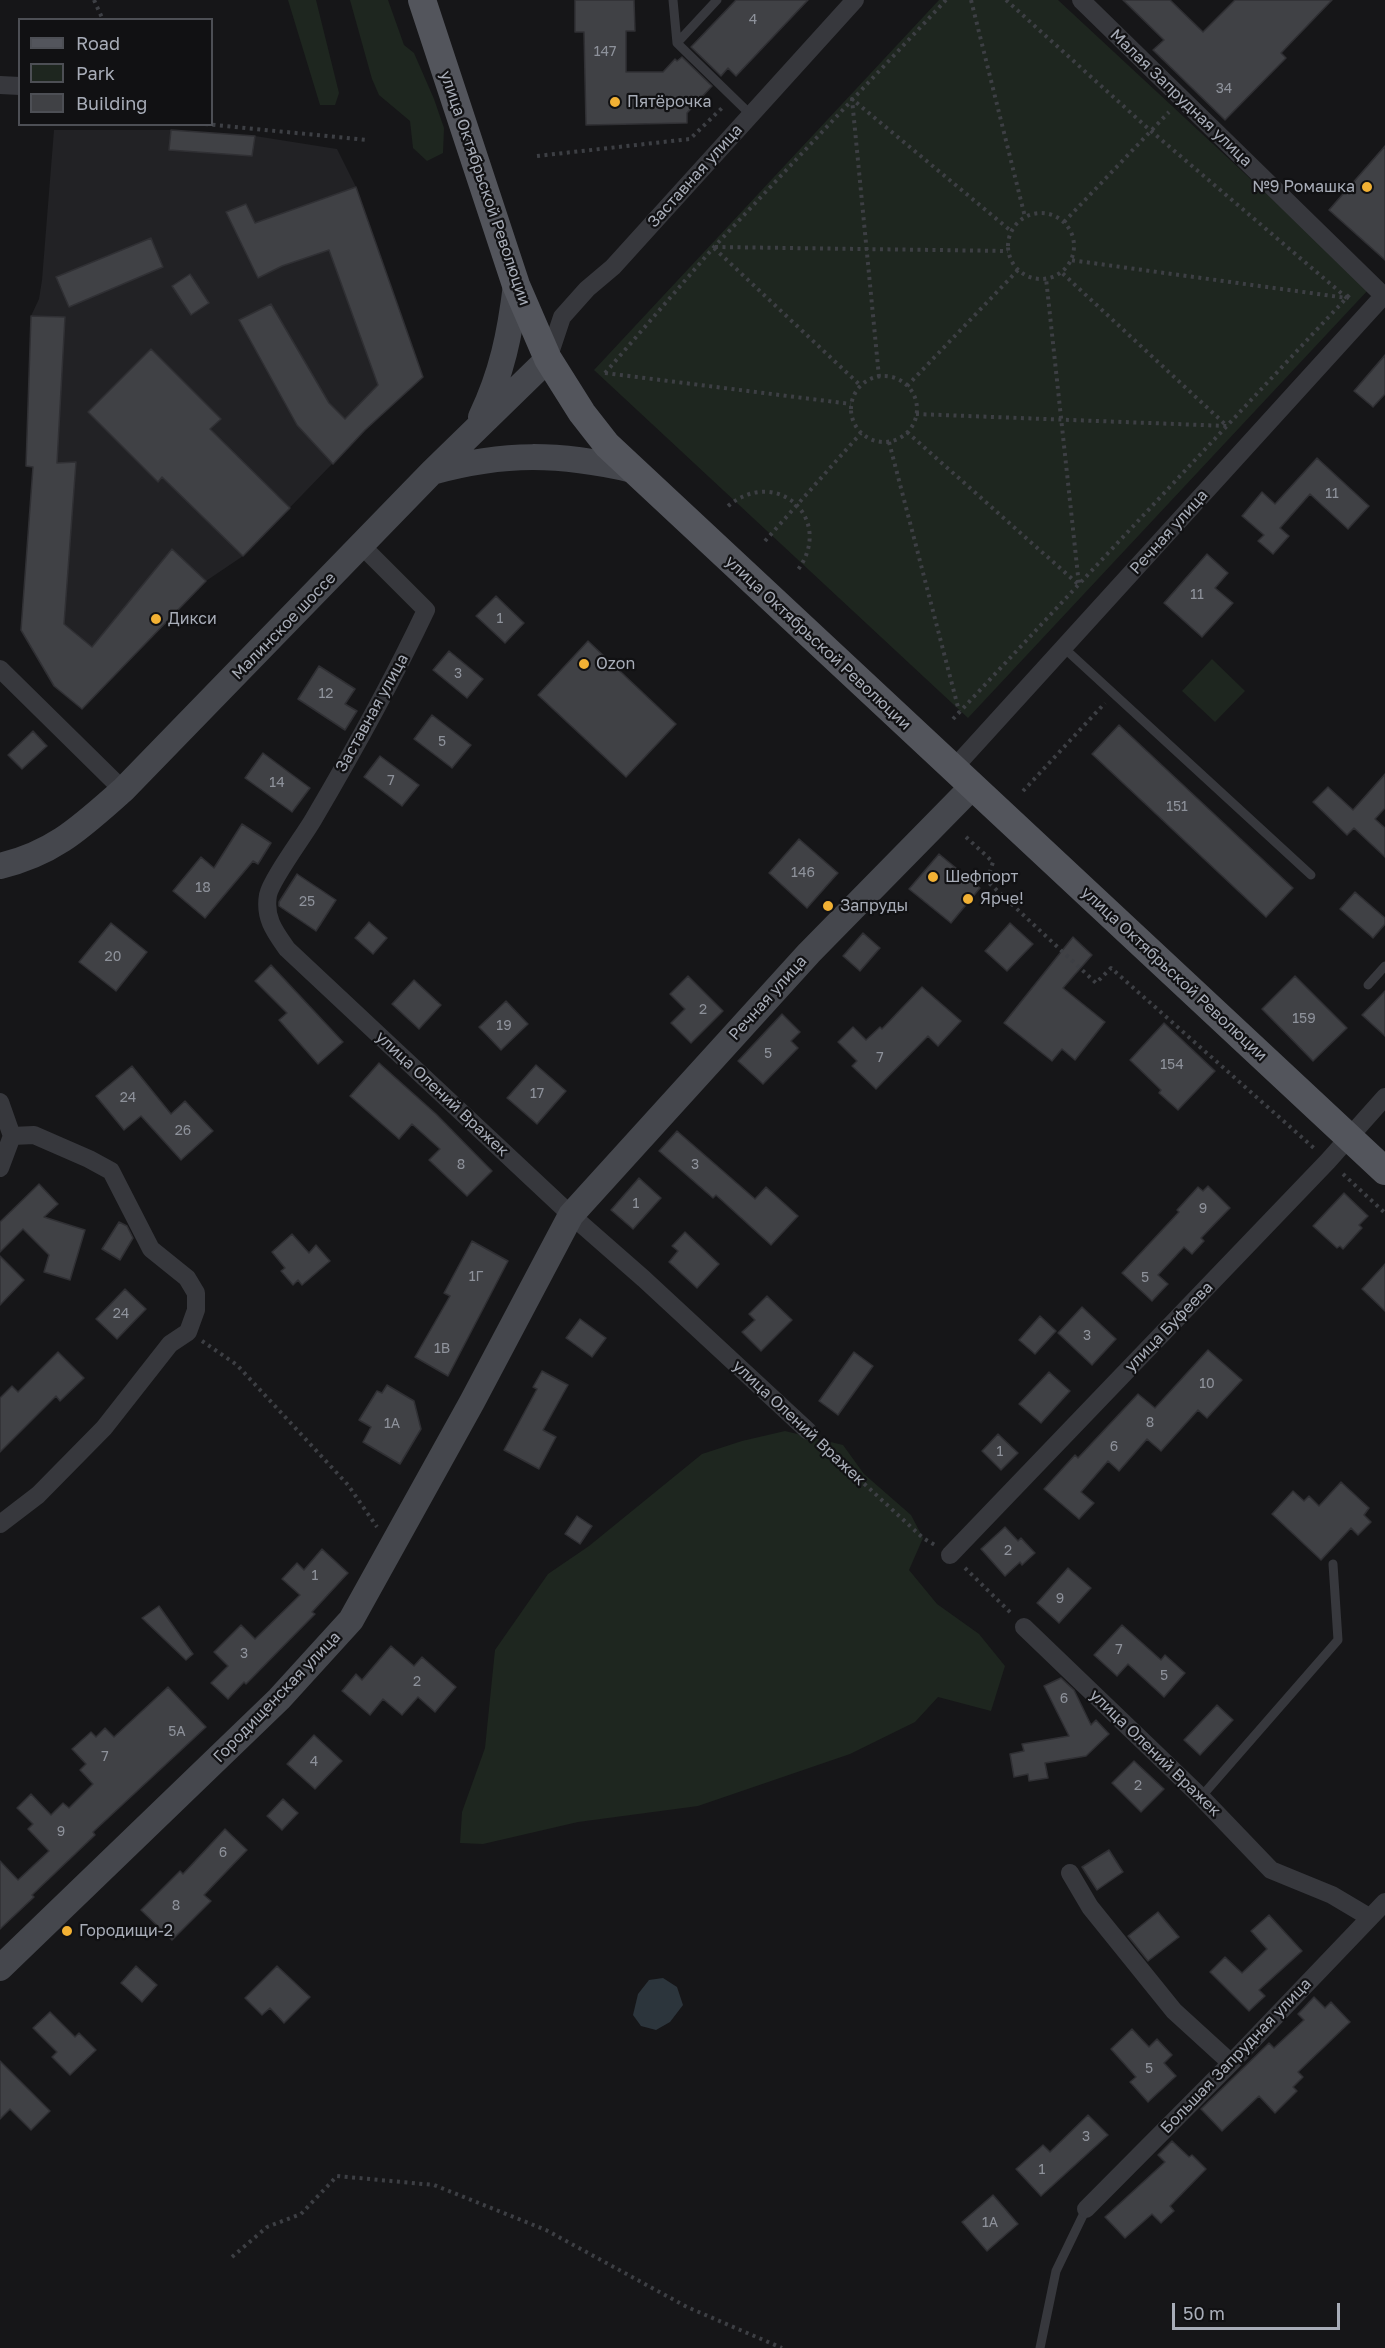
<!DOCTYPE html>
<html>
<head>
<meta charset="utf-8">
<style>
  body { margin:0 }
  #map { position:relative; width:1385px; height:2348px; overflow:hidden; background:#161618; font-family:"Golos Text",sans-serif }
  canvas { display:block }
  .legend { position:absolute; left:18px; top:18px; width:195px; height:108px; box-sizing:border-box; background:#111113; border:2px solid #4d4f55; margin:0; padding:8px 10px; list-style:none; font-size:18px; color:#a8adb8 }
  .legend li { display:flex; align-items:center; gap:12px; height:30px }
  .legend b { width:30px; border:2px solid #4d4f55 }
  .scale { position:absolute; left:1172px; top:2303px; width:168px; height:27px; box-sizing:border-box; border:3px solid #a8adb8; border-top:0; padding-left:8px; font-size:18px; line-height:21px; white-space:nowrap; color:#a8adb8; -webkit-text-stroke:4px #111113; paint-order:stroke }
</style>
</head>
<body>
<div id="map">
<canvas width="1385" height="2348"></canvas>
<ul class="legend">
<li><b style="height:8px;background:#53555c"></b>Road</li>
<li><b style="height:16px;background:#1e261f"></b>Park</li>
<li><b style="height:16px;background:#404145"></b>Building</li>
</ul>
<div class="scale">50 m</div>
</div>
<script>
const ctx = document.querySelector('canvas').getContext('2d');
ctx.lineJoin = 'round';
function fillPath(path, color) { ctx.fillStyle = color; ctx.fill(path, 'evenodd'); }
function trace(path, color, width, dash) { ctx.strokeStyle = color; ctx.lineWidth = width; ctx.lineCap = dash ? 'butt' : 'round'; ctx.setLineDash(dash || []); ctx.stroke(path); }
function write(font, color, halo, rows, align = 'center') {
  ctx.font = font + ' "Golos Text",sans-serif'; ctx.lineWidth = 4.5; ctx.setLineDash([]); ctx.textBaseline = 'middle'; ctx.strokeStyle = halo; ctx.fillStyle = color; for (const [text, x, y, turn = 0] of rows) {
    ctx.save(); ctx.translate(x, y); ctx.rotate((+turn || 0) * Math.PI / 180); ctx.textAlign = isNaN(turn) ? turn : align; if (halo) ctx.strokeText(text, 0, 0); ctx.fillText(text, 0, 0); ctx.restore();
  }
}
const built = new Path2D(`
  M54,130h117l84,6 82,13 19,38 67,190 -63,58 -117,121 -37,25 -124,128 -28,-23 -33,-56 12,-163 -7,-1 5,-150 8,-17 3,-19z`);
const green = new Path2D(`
  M288,0h28l23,93 -4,12h-15z
  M350,0h38l16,45 10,8 20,46 10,29 -1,25 -16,8 -14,-13 -3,-27 -31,-26 -7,-16z
  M939,0h119l311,289 -401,429 -374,-348z
  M1212,659l33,32 -30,31 -33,-31z
  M785,1431l58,14 21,29 47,41 12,23 -14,32 28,34 42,30 26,32 -14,45 -53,-14 -23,25 -65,32 -152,52 -120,16 -95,22 -23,-1 2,-31 23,-64 10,-98 53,-76 41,-28 113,-92 40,-13z`);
const water = new Path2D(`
  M663,1978l14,9 6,18 -13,17 -14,8 -15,-4 -8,-11 5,-21 11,-14z`);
const building = new Path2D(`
  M575,0h59l1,31h-9v41h37l12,-13 2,2 5,-4 30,29 -25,27v10l-101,2 -2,-93h-9z
  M736,0h72l-72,76 -8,-8 -7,8 -30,-29z
  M1123,0h47l33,32 32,-32h97l-51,53 5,5 -61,62 -72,-70 11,-10z
  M171,130l84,6 -3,20 -83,-6z
  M1385,146v114l-56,-50z
  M356,187l67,190 -58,53 -32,34 -36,-39 -58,-105 32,-16 58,99 16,16 33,-34 -49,-135 -47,16 -24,12 -32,-66 20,-8 9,19z
  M151,238l12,29 -94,40 -13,-30z
  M190,274l19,29 -18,12 -19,-29z
  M31,316l34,1 -8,146 19,-1 -12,162 28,23 80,-98 34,32 -124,128 -28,-23 -33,-56 12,-163 -7,-1z
  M151,349l70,70 -11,10 80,79 -47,48 -81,-79 -4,5 -70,-70z
  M1385,355v39l-12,13 -19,-16z
  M1317,458l52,48 -21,23 -38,-35 -30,34 9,8 -16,18 -15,-13 6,-6 -22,-19 20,-24 13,12z
  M1207,554l21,19 -13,15 18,15 -31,34 -38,-34z
  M496,596l28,27 -19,20 -29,-27z
  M588,641l88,83 -50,53 -88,-82z
  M449,651l34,28 -16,19 -34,-28z
  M319,666l36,23 -10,15 12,7 -12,19 -47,-31z
  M432,715l39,30 -19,23 -38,-29z
  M1119,725l174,163 -27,29 -174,-163z
  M33,731l14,15 -25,23 -14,-14z
  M263,753l47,35 -18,24 -47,-34z
  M380,756l39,29 -17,21 -38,-29z
  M1385,774v34l-10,11 10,9v29l-31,-29 -7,7 -34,-33 15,-15 25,23z
  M242,824l29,19 -13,21 -5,-3 -48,57 -32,-27 28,-34 13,11z
  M799,839l39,34 -31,35 -38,-35z
  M939,854l41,34 -29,35 -42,-34z
  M297,874l39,26 -20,31 -37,-25v-4z
  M1355,892l30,26v6l-12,14 -33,-29z
  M369,922l18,16 -14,16 -18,-16z
  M111,923l36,29 -31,39 -37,-29z
  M1010,923l23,21 -26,27 -22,-20z
  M863,933l17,15 -20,23 -17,-15z
  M1073,937l19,18 -29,33 42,34 -30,38 -13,-11 -10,12 -48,-38z
  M271,965l72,77 -25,22 -39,-44 8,-7 -32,-32z
  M688,976l35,35 -32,32 -20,-20 14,-14 -15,-15z
  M1295,976l52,52 -34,33 -51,-52z
  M414,980l27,25 -22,24 -27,-25z
  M922,987l39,34 -23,25 -10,-10 -52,53 -24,-23 5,-5 -19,-19 15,-15 13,13 14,-13 2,2z
  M1385,991v45l-23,-21z
  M506,1001l22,23 -27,26 -22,-23z
  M782,1014l18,18 -9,9 7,7 -35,36 -25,-23z
  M1164,1023l51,48 -37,39 -19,-17 2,-3 -31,-30z
  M379,1063l57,51 56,57 -25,25 -38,-36 11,-11 -28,-25 -13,15 -49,-43z
  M536,1065l30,26 -29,33 -30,-26z
  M132,1066l39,48 14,-13 28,30 -32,29 -40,-44 -17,14 -28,-34z
  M677,1131l78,68 11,-12 32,29 -27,29 -55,-50 -3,3 -54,-47z
  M639,1178l22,20 -28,31 -22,-19z
  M39,1184l19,20 -14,13 41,13 -15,50 -26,-8 5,-17 -26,-26 -23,23v-30z
  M1208,1186l22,22 -29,30 3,3 -12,13 -8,-7 -26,28 10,9 -16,17 -30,-28 57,-61 -2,-2 21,-23 5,4z
  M1344,1193l24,23 -9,9 3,3 -19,21 -3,-3 -3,2 -24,-22z
  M119,1222l8,4 6,12 -13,22 -18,-11z
  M685,1232l34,32 -22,24 -28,-26 9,-11 -6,-5z
  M292,1234l17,19 7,-8 14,16 -28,24 -4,-5 -5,5 -12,-14 4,-3 -13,-16z
  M472,1241l36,20 -60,115 -33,-19 35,-61 -6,-3z
  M0,1256l24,24 -24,25z
  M1385,1264v47l-23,-22z
  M125,1289l21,20 -29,30 -21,-20z
  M767,1296l25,24 -31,31 -19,-19 13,-12 -6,-6z
  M1082,1307l34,32 -24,26 -34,-32z
  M1040,1316l16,15 -21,23 -16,-14z
  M580,1319l26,19 -14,19 -26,-19z
  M1208,1350l34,30 -35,38 -9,-8 -37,41 -14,-12 -28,32 -11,-10 -27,31 13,11 -15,16 -35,-30 31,-34 3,3 60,-64 17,14z
  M58,1352l26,26 -24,23 -4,-5 -56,56v-54l12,-12 6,6z
  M854,1352l19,14 -35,49 -19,-14z
  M542,1371l26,14 -25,45 13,7 -17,32 -35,-19 33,-61 -4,-2z
  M1049,1372l21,19 -29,32 -22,-19z
  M387,1385l27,16 7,28 -21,35 -37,-22 8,-15 -12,-7 18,-29 5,2z
  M998,1434l20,19 -17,17 -19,-19z
  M1341,1482l28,26 -5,7 7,7 -13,13 -7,-7 -30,32 -49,-46 21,-23 11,10 5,-5 10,10z
  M577,1516l15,10 -12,18 -15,-10z
  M1005,1527l13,14 3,-3 14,15 -13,12 -2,-3 -15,14 -24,-27z
  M322,1549l26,24 -36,39 3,2 -69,70 -2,-2 -16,17 -17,-16 17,-17 -14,-14 27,-27 14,14 45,-44 -18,-16 15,-16 7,7z
  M1068,1568l23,20 -32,35 -22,-20z
  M159,1606l34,48 -7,6 -44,-42z
  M1122,1625l39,35 4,-5 20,18 -21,24 -36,-33 -11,12 -23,-21z
  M391,1646l23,20 8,-9 34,30 -21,25 -17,-15 -16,18 -19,-16 -13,16 -28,-24 14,-17 6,6z
  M1061,1678l13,12 17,35 5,-5 13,14 -23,22 -41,7 3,15 -19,3 -1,-7 -14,3 -4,-23 14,-3 -2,-7 47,-8 -25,-50z
  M168,1687l38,40 -113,105 2,3 -63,60 2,2 -34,32v-68l18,19 31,-29 -21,-22 5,-5 -16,-16 14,-14 20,21 12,-12 6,5 24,-24 -13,-14 6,-6 -14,-15 19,-17 5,5 9,-9 9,9z
  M1217,1705l16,15 -33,35 -16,-15z
  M314,1735l28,26 -27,28 -28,-25z
  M1134,1761l30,28 -23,23 -29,-29z
  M283,1799l15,14 -16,17 -15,-14z
  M225,1829l22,21 -43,45 7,6 -39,39 -31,-30 39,-39 3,3z
  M1109,1850l14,22 -26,18 -15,-23z
  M1158,1912l21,25 -31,24 -20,-25z
  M1269,1915l33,36 -43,39 6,6 -16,15 -39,-39 15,-15 17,16 25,-24 -16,-18z
  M136,1966l21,19 -15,17 -21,-19z
  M277,1966l33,31 -26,26 -14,-15 -8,7 -17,-17z
  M1314,1997l11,11 6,-6 19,20 -52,50 5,5 -10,10 4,4 -22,22 -16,-17 -37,35 -21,-22 68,-66 5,5 30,-28 -6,-6z
  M50,2012l25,25 4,-4 17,17 -26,25 -18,-18 5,-5 -24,-24z
  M1132,2029l17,18 8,-8 15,16 -8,8 12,13 -28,26 -18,-20 6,-5 -25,-28z
  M0,2061l50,50 -19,19 -21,-21 -10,10z
  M1088,2115l20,20 -67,61 -25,-27 27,-24 7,7z
  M1172,2141l17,16 3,-2 14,14 -36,37 4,5 -13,12 -9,-9 -27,24 -20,-21 60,-55 -7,-7z
  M993,2195l25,29 -31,27 -25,-29z`);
const path = new Path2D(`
  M94,0l9,20
  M971,0l54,217
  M1006,0l145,131 196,167 -277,-38
  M205,124l162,16
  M537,156l153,-17 33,-32
  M1008 246a33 33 0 1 1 66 0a33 33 0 1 1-66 0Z
  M1064,222l105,-110
  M715,247l293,4
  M714,248l147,138
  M605,373l109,-126 232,-247
  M605,373l246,31
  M851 409a33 33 0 1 1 66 0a33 33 0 1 1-66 0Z
  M879,377l-27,-278 159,132
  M907,386l111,-116
  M916,414l311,12 -167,-155
  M907,432l172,153 -33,-307
  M889,442l70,269
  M728,506c49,-41 108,14 69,65
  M765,541l96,-108
  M953,719l399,-427
  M1023,791l82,-88
  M966,837l27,25 -6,19 109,102 15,-15 204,181
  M1343,1174l42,39
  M202,1341l35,24 111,120 29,42
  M820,1443l103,95 12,7
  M965,1568l46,45
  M232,2257l35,-30 34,-13 36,-38 97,9 112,45 141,77 95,41`);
const lane = new Path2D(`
  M673,0l4,43 73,71
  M677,43l40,-43
  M1064,648l247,227
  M1368,985l17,-19
  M1201,1797l137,-157 -5,-76
  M1040,2348l16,-77 30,-62`);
const street = new Path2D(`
  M1081,0l304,297
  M0,85l20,1
  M548,359l14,-42 25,-28 26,-22 242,-267
  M362,546l64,64c-34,72 -73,142 -113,210 -10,17 -42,60 -45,75 -4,23 7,37 19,54l284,266 73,64 164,152
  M0,669l123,121
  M953,769l432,-475
  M0,1102l12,34
  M0,1168l12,-32
  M0,1524l38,-29 66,-67 66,-84 18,-12 8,-22v-17l-9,-15 -36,-29 -40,-78 -22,-12 -55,-24 -22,1
  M950,1555l378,-394 57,-64
  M1024,1627l177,170 70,73 61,25 37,22
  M1070,1873l20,34 84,104 57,52
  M1086,2209l145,-146 154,-161`);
const secondary = new Path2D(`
  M481,417c21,-44 29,-83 35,-132
  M432,472c73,-20 127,-19 201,-2
  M0,866c55,-13 82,-40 123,-76l309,-318 116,-113
  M0,1968l279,-269 72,-79 121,-218 99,-187 238,-262 163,-166`);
const primary = new Path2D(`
  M422,0l94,285 32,74 34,54 25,32 778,726`);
const markers = [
  [615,102,6,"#f2b134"],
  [1367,187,6,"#f2b134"],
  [156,619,6,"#f2b134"],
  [584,664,6,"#f2b134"],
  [933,877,6,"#f2b134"],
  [968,899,6,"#f2b134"],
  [828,906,6,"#f2b134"],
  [67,1931,6,"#f2b134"]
];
const numberNames = [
  ["4",753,20],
  ["147",605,52],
  ["34",1224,89],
  ["11",1332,494],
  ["11",1197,595],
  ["1",500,619],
  ["3",458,674],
  ["12",326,694],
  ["5",442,742],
  ["7",391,781],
  ["14",277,783],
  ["151",1177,807],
  ["146",803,873],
  ["18",203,888],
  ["25",307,902],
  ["20",113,957],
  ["2",703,1010],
  ["159",1304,1019],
  ["19",504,1026],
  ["5",768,1054],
  ["7",880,1058],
  ["154",1172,1065],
  ["17",537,1094],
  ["24",128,1098],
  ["26",183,1131],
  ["8",461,1165],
  ["3",695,1165],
  ["1",636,1204],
  ["9",1203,1209],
  ["1Г",476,1277],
  ["5",1145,1278],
  ["24",121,1314],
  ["3",1087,1336],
  ["1В",442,1349],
  ["10",1207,1384],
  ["8",1150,1423],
  ["1А",392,1424],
  ["6",1114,1447],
  ["1",1000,1452],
  ["2",1008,1551],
  ["1",315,1576],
  ["9",1060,1599],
  ["7",1119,1650],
  ["3",244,1654],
  ["5",1164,1676],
  ["2",417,1682],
  ["6",1064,1699],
  ["5А",177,1732],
  ["7",105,1757],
  ["4",314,1762],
  ["2",1138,1786],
  ["9",61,1832],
  ["6",223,1853],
  ["8",176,1906],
  ["5",1149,2069],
  ["3",1086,2137],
  ["1",1042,2170],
  ["1А",990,2223]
];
const streetNames = [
  ["Малая Запрудная улица",1181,98,44],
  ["Заставная улица",695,176,-48],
  ["улица Октябрьской Революции",485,188,71],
  ["Речная улица",1169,532,-48],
  ["Малинское шоссе",284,626,-46],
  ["улица Октябрьской Революции",818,643,43],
  ["Заставная улица",372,713,-61],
  ["улица Октябрьской Революции",1174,974,43],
  ["Речная улица",768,998,-48],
  ["улица Олений Вражек",442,1094,43],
  ["улица Буфеева",1169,1327,-46],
  ["улица Олений Вражек",799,1423,43],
  ["Городищенская улица",277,1697,-46],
  ["улица Олений Вражек",1155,1753,44],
  ["Большая Запрудная улица",1236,2056,-46]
];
const poiNames = [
  ["Пятёрочка",627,102],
  ["№9 Ромашка",1355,187,"right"],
  ["Дикси",168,619],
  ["Ozon",596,664],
  ["Шефпорт",945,877],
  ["Ярче!",980,899],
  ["Запруды",840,906],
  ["Городищи-2",79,1931]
];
fillPath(built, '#222225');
fillPath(green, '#1e261f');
fillPath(water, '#2c353c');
fillPath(building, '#404145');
trace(building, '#303034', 1.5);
trace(path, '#3d3f44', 4, [3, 4.5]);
trace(lane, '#37383d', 9);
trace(street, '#37383d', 18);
trace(secondary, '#45474d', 26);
trace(primary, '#53555c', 28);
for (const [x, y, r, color] of markers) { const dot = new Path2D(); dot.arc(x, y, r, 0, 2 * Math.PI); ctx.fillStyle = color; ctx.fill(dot); trace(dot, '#111113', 2); }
write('14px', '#8e929b', null, numberNames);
write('16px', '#a8adb8', '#111113', streetNames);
write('16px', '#a8adb8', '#111113', poiNames, 'left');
</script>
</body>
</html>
